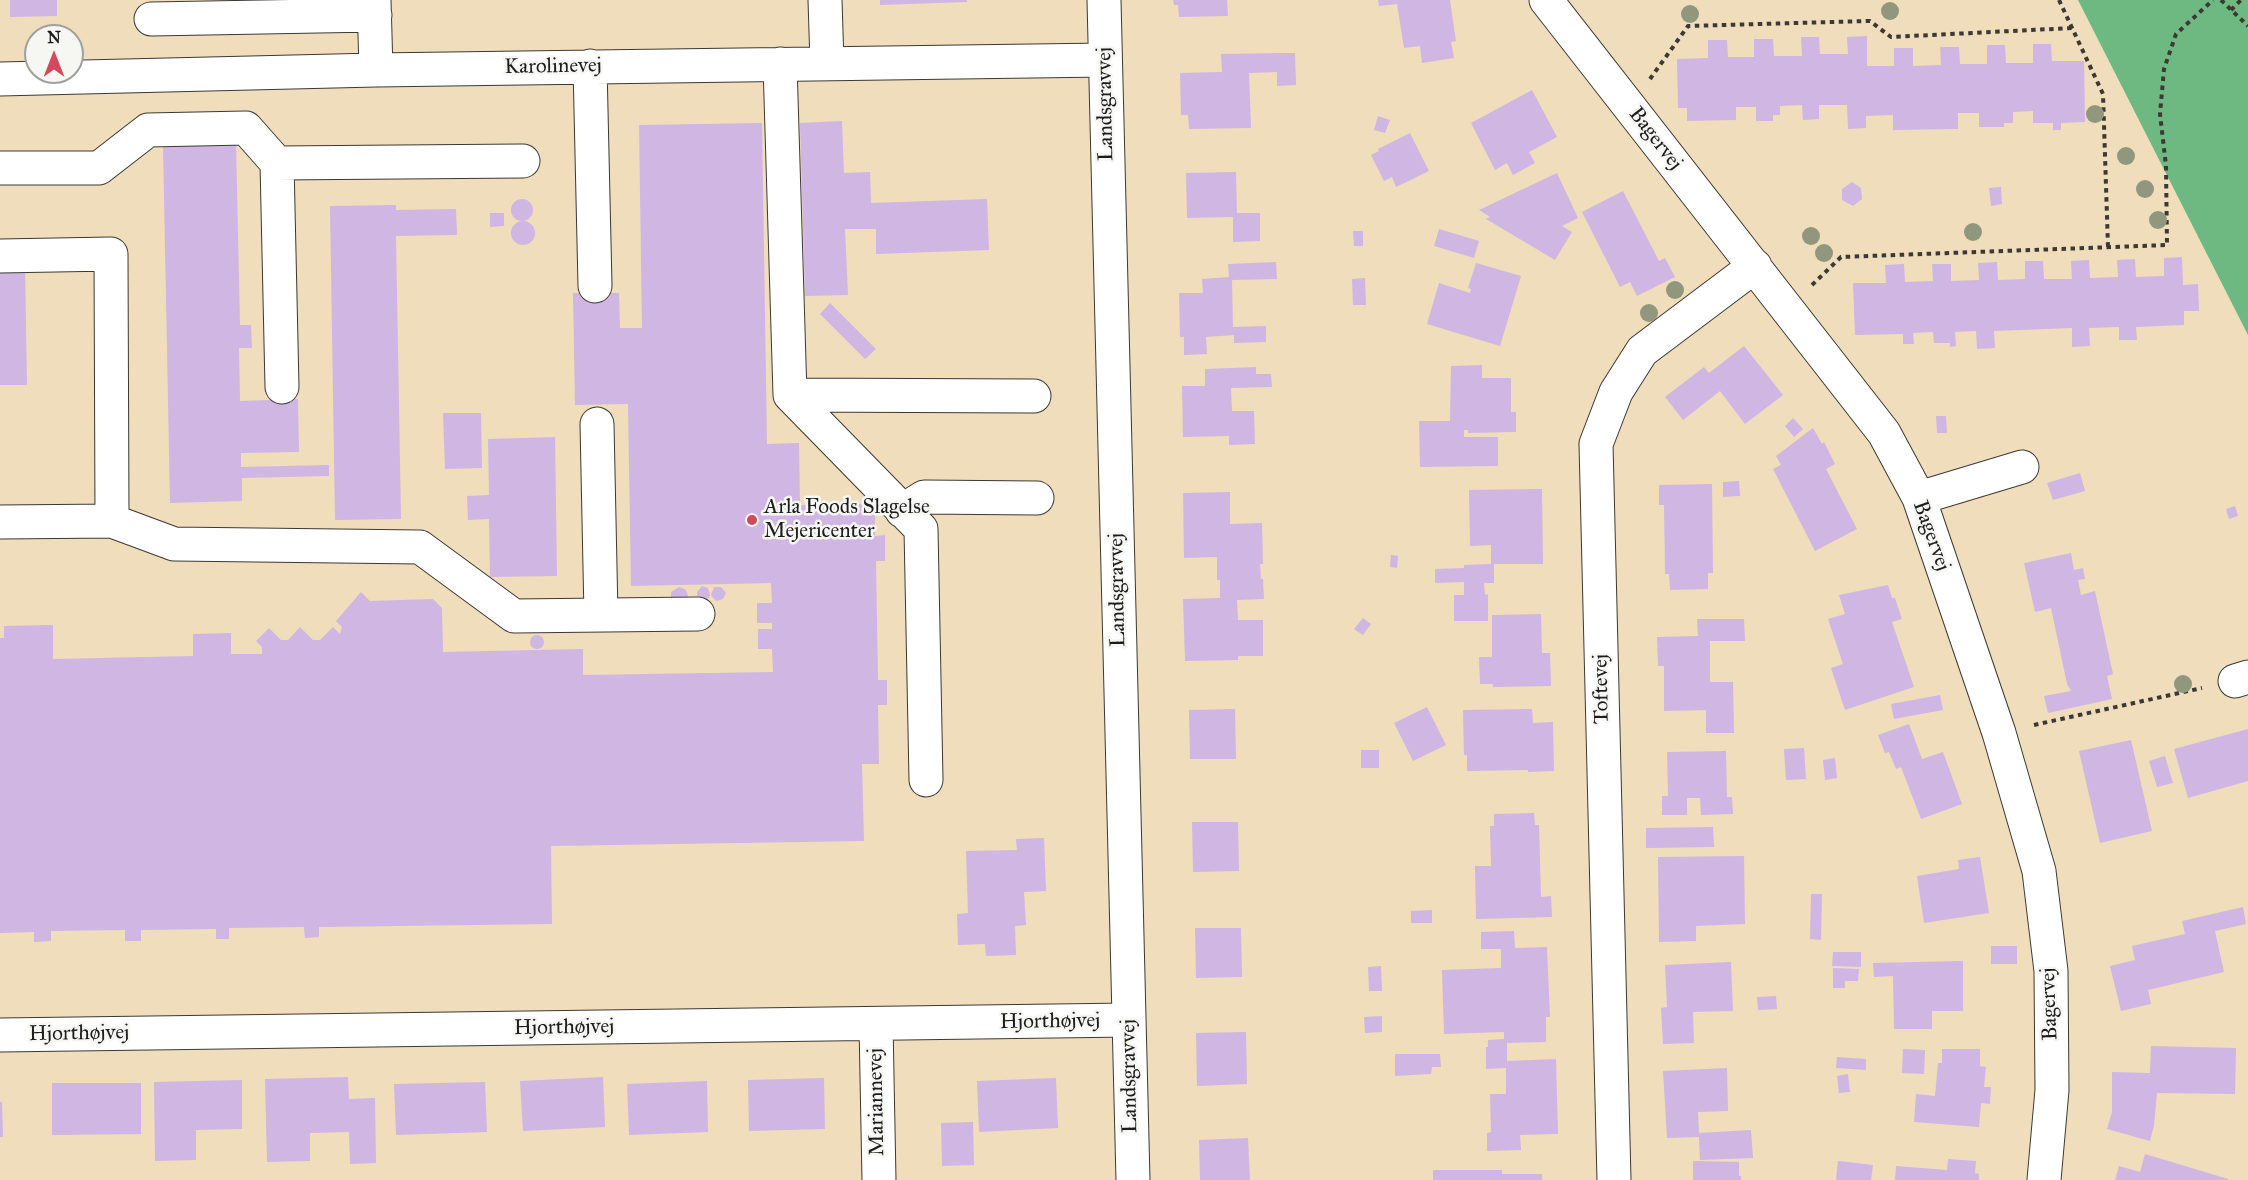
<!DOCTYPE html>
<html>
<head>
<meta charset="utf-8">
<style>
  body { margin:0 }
  #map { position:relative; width:2248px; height:1180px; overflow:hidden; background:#f0ddbc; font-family:"IM FELL Great Primer",serif }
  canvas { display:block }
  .north { position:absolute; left:24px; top:24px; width:60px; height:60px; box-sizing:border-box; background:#f6f6f2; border:2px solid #9f9f9c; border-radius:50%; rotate:0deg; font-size:16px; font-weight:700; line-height:24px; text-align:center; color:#1c1c1c }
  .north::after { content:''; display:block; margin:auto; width:21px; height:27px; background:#d1495b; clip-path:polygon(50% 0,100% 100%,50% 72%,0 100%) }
</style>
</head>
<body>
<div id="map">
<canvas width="2248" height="1180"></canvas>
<div class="north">N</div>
</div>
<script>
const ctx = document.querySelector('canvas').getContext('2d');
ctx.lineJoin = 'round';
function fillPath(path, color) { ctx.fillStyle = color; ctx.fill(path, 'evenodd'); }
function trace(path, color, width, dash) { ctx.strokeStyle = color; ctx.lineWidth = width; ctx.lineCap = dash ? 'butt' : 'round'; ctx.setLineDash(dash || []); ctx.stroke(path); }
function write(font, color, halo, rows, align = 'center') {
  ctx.font = font + ' "IM FELL Great Primer",serif'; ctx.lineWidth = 5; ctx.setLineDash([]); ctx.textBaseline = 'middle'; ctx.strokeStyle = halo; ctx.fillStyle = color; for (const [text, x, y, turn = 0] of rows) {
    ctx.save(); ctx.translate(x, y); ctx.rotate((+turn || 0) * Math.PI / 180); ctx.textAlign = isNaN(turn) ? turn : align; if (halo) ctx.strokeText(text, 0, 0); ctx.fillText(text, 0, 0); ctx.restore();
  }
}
const forest = new Path2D(`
  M2078,0h170v335z`);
const building = new Path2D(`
  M10,0h47v16l-47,1z
  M880,0h87v2l-87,3z
  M1173,0h54l1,16 -49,1 -1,-12h-4z
  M1378,0h72l6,41 -5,1 3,16 -32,5 -2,-17 -16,2 -7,-44 -18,2z
  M1867,36v30h27v-18h19v18l28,-1 -1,-18h19l1,17h27v-19h18l1,18h27v-19h18l1,17h32l1,61 -24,1v7h-8v-7h-20v-12l-20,1v11h-9v4h-25v-14h-21v16l-65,1v-15l-27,1v12l-18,1 -1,-24h-28v14l-16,1 -1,-15 -22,1v9h-7v6h-17v-14h-20v13l-49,1v-13h-9l-1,-49 31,-1v-18h19l1,17h26v-18h19l1,17h28l-1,-19h18l1,17h28l-1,-17z
  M1280,53h15l1,32 -19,1v-14l-28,1 2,55 -62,1 -1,-14h-7l-1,-42 42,-1 -1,-18z
  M1532,90l25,47 -28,15 6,11 -22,12 -6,-12 -12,7 -24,-47z
  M1378,116l12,4 -5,13 -11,-3z
  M842,121l2,52 26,-1 1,31 116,-4 2,51 -113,4v-25h-31l3,66 -43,1 -5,-173z
  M762,123l5,321 32,-1 1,62 75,-1v32l10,-1v26h-9l2,119h9v25h-9l1,59h-17l2,77 -313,5 1,78 -233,3v10l-14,1 -1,-11 -75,1v11h-13v-10l-75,1v11h-16v-11l-74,1v10l-17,1v-10l-34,1v-295h4v-12l49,-1v34l140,-3v-22l38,-1v21h31v-7l-6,-6 13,-13 12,12h7l12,-13 13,13h7l13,-13 7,7 2,-7 -6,-6 25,-29 9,9 63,-2 9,9 1,44 140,-3v26l190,-3 -1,-23h-14v-20h14v-6h-15v-20h15l-1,-20 -140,3 -3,-182 -53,1 -2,-112h46l1,35h22l-3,-203z
  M1410,133l19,38 -33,16 -4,-10 -8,4 -13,-26 8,-4 -1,-2z
  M236,143l4,182h11l1,23h-13l1,53 58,-2 1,53 -58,1v14l88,-2v11l-87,2v23l-72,2 -7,-358z
  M1236,172l1,41h23v28l-27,1v-25l-46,1 -1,-45z
  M1557,173l21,45 -16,8 10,6 -17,28 -69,-41 4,-2 -11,-7z
  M1852,182l9,6 1,11 -9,7 -11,-6v-11z
  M2001,187l1,17 -11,2 -2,-18z
  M1623,191l36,70 6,-3 10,19 -38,19 -7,-14 -10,5 -38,-75z
  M511 210a11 11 0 1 1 22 0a11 11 0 1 1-22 0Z
  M396,205v5l60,-1 1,26 -61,1 5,283 -66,1 -5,-314z
  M490,213h14v13l-14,1z
  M511 233a12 12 0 1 1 24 0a12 12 0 1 1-24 0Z
  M1439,229l40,12 -5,17 -40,-12z
  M1353,231h10v15h-9z
  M2182,257l1,28 15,-1 1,27h-15v14l-48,2 1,13h-18v-13l-30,1 1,18 -18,1v-19l-78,3 1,17 -18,1 -1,-18 -21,1 1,14 -6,1v-4h-16l-1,-11 -20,1 1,11h-11v-10l-48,1 -2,-52h33l-1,-18 19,-1 1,18 28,-1 -1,-17h19v17l28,-1 -1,-17 19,-1 1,18 27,-1v-18h18l1,18h28l-1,-18 18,-1 1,18 28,-1 -1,-17 18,-1 1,18 28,-1v-18z
  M1276,262l1,17 -45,1 1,47 33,-1v16l-32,1v-8l-28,2 1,17 -23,1v-18h-4l-1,-44h24l-1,-14 27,-2 -1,-13z
  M1476,263l45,13 -21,70 -73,-22 12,-41 31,10 1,-4 -3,-1z
  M0,264h25l2,121h-27z
  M1365,278l1,27h-13l-1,-26z
  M830,303l46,46 -11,10 -45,-45z
  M1744,346l39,49 -38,29 -25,-33 -37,29 -18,-23 39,-30 5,6z
  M1482,365v13h29v34h5v20l-48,1v-3h-4v7h34v29l-78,1 -1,-46h31l1,-55z
  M1256,367v7h15l1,13 -41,1 1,23h22l1,33 -26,1v-9l-46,1 -1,-51h23v-17z
  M443,413h38l1,55 -37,1z
  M1936,416h10l1,17h-10z
  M1793,418l10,11 -9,8 -9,-11z
  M1813,428l9,16 2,-2 11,22 -9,5 31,60 -42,22 -42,-82 8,-4 -5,-9z
  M555,437l2,139 -67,1 -1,-58 -21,1 -1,-24 22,-1 -1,-56z
  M2080,473l5,18 -32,9 -6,-17z
  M1739,481l1,15 -17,1v-15z
  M1712,484l1,89h-5v16l-38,1 -1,-16h-4l-1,-69h-5v-20z
  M1542,489l1,75h-49v19h-10l1,12 3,-1v27h-34v-26h10v-13l-29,1v-14l29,-1v-3l27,-1v-19l-21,1 -1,-56z
  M1230,492v32l32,-1 1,41h-3l1,15h2l1,20 -27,1 1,20h25v36h-25v4l-53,1 -2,-62 37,-1v-18h-3v-23l-33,1 -1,-65z
  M2235,506l3,10 -9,3 -3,-10z
  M2071,553l3,17 9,-2 2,11 -7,1 3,15 14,-4 18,83 -6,2 5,23 -64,14 -4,-17 27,-5 -4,-7 -16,-76 -16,4 -11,-49z
  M1391,555l7,1 -1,12 -7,-1z
  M1888,585l4,13h3l7,21 -10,3 22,65 -69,23 -14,-42 12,-4 -15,-45 17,-5 -6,-19z
  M702,586l6,2 2,7 -1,3 -7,2 -5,-5v-3z
  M679,587l6,2 3,6 -2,5 -13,2 -2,-4v-6z
  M714,587h7l5,6 -3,6 -7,2 -5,-6z
  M1541,614l1,39h8l1,33 -58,1v-3h-13l-1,-27h13v-42z
  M1363,618l8,6 -8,11 -9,-6z
  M1697,619h47l1,22h-35v41h23l1,51h-28v-23l-42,1v-45h-6l-1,-29 41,-1z
  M530 642a7 7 0 1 1 14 0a7 7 0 1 1-14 0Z
  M1940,695l3,15 -49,9 -3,-15z
  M1427,707l19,38 -33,16 -19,-38z
  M1235,709l1,50h-46l-1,-49z
  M1532,709l1,14 20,-1 1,49 -26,1v-2l-61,1v-16h-3l-1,-45z
  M1909,724l13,35 21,-7 19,52 -41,15 -20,-52 -5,2 -7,-17 -4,1 -7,-18z
  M2248,729v52l-60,17 -14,-49z
  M2131,740l21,91 -52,12 -21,-92z
  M1804,748l2,31 -20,1 -2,-31z
  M1361,750h18v18h-18z
  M1726,751l1,46h5l1,17 -32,1 -1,-17h-13v17h-25v-19h6l-1,-44z
  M2165,756l8,27 -16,4 -8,-26z
  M1835,758l2,20 -12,2 -2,-20z
  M1534,813l1,12h4l2,72 10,-1 1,21 -76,2 -1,-53h16l-1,-40h4v-12z
  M1192,822h46l1,49 -46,1z
  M1713,827l1,20 -68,1v-20z
  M1044,838l2,53 -22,1 2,33 -11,1 1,29 -30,1 -1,-12 -27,1 -1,-31 11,-1 -2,-62 51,-1 -1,-11z
  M1744,856l1,68 -49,2v15l-37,1 -1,-85z
  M1980,857l9,56 -65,10 -7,-47 42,-7 -1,-9z
  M1811,894h11l-1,46 -11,-1z
  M2243,907l3,17 -31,7 9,41 -76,18 3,14 -30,7 -11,-45 25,-6 -3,-14 53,-12 -3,-13z
  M1432,910v13h-21v-12z
  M1195,928h46l1,49 -46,1z
  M1514,931l1,17 32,-1 3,70h-4v25l-39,1v18l49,-2 2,75 -38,1 1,15 -34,1v-18l4,-1 -1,-38h16v-26l-20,1v-22h2v-7l16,-1v-7l-60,2 -2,-64 59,-2v-19h-20v-17z
  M1991,946h26v18h-26z
  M1833,952h28v15l-29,-1z
  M1963,961v50h-31v18h-38l-1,-53 -19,1 -1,-14z
  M1731,962l2,49 -40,1 1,31 -31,1 -2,-36 6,-1 -2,-42z
  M1381,966l1,25h-13l-1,-24z
  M1833,968l26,1 -1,12h-13v7h-12z
  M1776,996l1,13 -19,1 -1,-13z
  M1382,1016v16l-17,1 -1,-16z
  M1246,1032l1,52 -50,2 -1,-53z
  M2151,1046l85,2 -1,46 -78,-1 -3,32 -4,16 -43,-12 5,-17v-40l38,1z
  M1903,1049l22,1 -1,24 -22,-1z
  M1942,1049h38v17l6,1 -2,20h7l-1,17 -9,-1 -2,24 -65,-5 2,-28 19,2 3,-33h4z
  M1395,1054h45l1,13h-9l-1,7 -36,2z
  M1837,1057l29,2v11l-30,-2z
  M1727,1068l1,43 -30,1 1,21 52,-3 2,28 -53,2 -1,-23 -32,1 -4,-67z
  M1848,1074l2,18 -11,1 -2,-17z
  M348,1077l1,22 26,-1 1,65 -26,1 -1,-32 -39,1v28l-43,1 -2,-83z
  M603,1077l2,50 -82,4 -3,-50z
  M824,1078l1,51 -76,2 -1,-51z
  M1056,1078l2,50 -79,4 -2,-51z
  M242,1080v49l-46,1v30l-41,1 -1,-79z
  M707,1081l1,51 -79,3 -2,-51z
  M485,1082l2,50 -91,3 -2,-51z
  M52,1083h89v51l-89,1z
  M0,1102h2l1,35h-3z
  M973,1122l1,43 -32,1 -1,-43z
  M1248,1138l2,42h-50l-1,-40z
  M2145,1154l83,25v1h-113l4,-14 21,6z
  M1948,1159l28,2 -1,12 4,1v6h-84l1,-14 51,4z
  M1693,1161l46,1v14h2v4h-48z
  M1838,1161l35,4 -2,15h-35z
  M1433,1170h69v4h40v6h-109z`);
const path = new Path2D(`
  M2059,0l44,94 5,153
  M2221,0l27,26
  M2231,10l10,-10
  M1650,79l38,-53 182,-5 21,16 181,-9
  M1812,285l29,-28 326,-12 -1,-79 -6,-52 4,-45 12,-35 37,-34
  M2034,725l168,-37`);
const minor = new Path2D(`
  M374,0l2,70
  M825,0l2,63
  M1104,0l29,1180
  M1546,0l338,433 35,65 80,235 40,138 12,100 1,119 -8,90
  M151,19l224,-4
  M780,64l10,331 131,134 5,251
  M590,66l5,220
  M0,79l376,-9 729,-10
  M277,163l5,224
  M0,168h99l49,-38 98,-2 31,35 246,-2
  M0,256l111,-2 1,267
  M790,395l244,1
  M597,424l4,191
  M1919,498l103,-31
  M902,511l22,-14 113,1
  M0,522l112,-1 62,23 246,3 94,69 184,-2
  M2235,681l13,-4
  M876,1024l3,156
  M0,1035l1129,-15
  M1614,1180l-18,-736 20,-52 26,-41 113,-85`);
const trees = [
  [1890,11],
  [1690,14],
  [2095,114],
  [2126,156],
  [2145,189],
  [2158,220],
  [1973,232],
  [1811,236],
  [1824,253],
  [1675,290],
  [1649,313],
  [2183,684]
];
const markers = [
  [752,520,6,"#d1495b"]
];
const streetNames = [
  ["Karolinevej",553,67,-1],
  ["Landsgravvej",1106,104,-91],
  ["Bagervej",1655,139,52],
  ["Bagervej",1931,536,70],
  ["Landsgravvej",1118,590,-91],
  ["Toftevej",1602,689,-91],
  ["Bagervej",2050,1004,-92],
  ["Hjorthøjvej",1050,1022,-1],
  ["Hjorthøjvej",564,1028,-1],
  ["Hjorthøjvej",79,1034,-1],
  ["Landsgravvej",1130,1076,-91],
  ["Mariannevej",877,1102,-91]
];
const poiNames = [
  ["Arla Foods Slagelse",764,508],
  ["Mejericenter",764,532]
];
fillPath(forest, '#6eb981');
fillPath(building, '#cfb6e3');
trace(minor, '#3c3934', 35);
trace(path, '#3c3934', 4, [4.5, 4.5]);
trace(minor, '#fff', 33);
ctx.fillStyle = '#90977c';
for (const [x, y] of trees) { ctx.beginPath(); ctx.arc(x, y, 9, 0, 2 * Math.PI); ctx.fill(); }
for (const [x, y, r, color] of markers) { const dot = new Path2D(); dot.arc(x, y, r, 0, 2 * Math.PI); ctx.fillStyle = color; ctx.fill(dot); trace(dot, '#f6f6f2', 2); }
write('21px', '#1c1c1c', '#f6f6f2', streetNames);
write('21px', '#1c1c1c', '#f6f6f2', poiNames, 'left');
</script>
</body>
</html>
